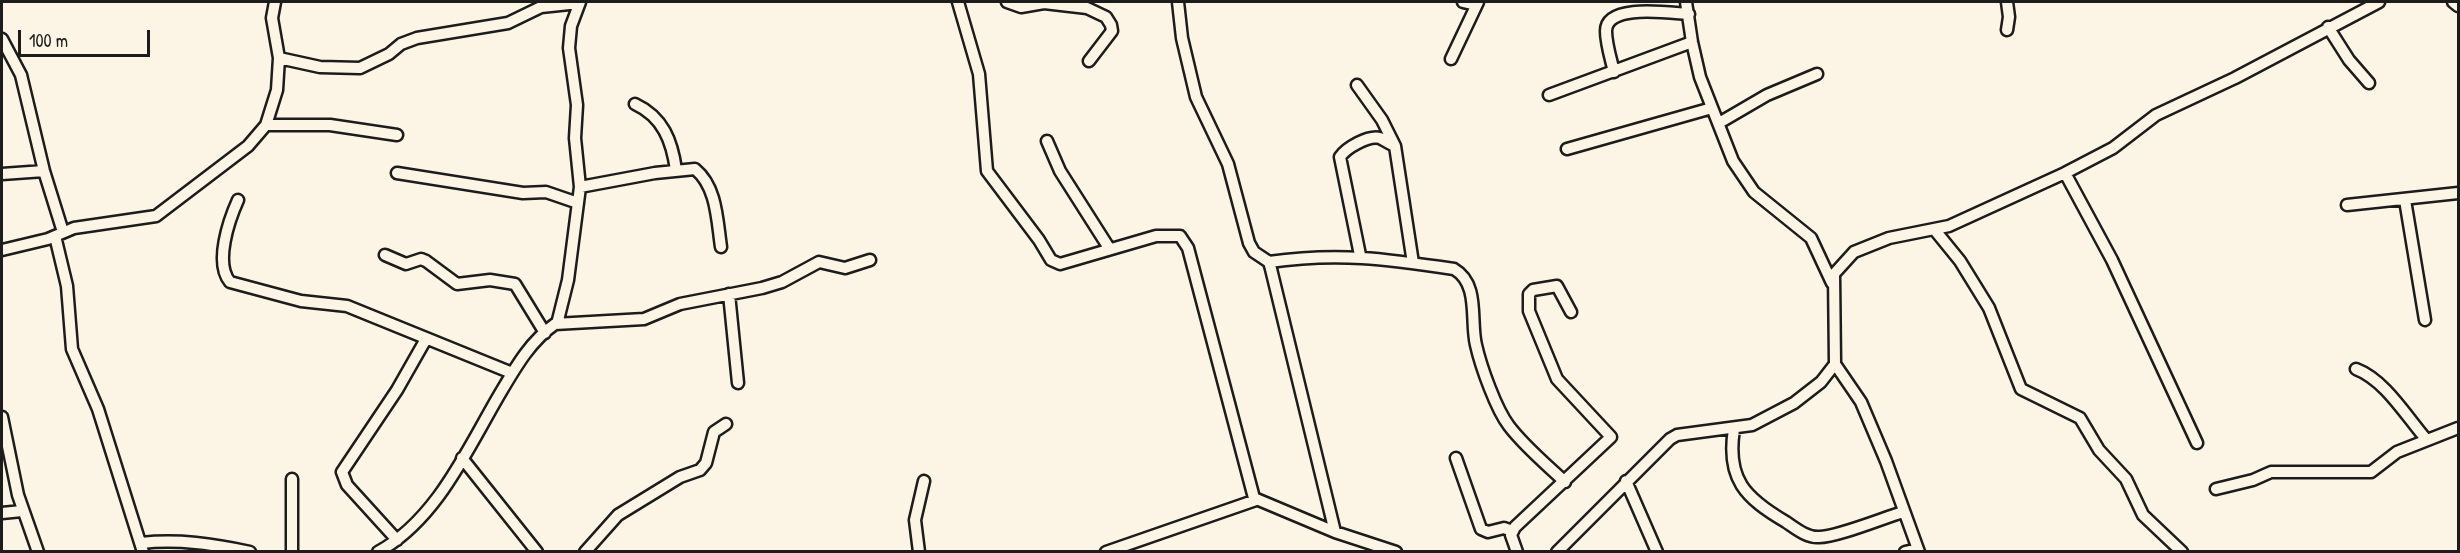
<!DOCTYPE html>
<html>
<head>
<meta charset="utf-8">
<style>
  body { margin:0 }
  #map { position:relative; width:2460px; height:553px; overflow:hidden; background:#fcf5e5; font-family:"Patrick Hand",sans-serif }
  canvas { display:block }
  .frame { position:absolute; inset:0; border:3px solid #1c1c1c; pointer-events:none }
  .scale { position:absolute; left:18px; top:30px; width:132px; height:27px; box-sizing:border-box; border:3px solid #1c1c1c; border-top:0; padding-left:8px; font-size:18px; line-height:21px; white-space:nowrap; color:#1c1c1c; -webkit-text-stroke:4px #fcf5e5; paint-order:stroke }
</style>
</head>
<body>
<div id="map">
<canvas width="2460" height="553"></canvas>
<div class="frame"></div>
<div class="scale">100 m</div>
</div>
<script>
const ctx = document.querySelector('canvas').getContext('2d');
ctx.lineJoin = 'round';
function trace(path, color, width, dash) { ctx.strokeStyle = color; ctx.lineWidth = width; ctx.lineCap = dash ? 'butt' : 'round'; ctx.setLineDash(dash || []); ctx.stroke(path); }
const minor = new Path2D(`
  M958,2l21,72 8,97 52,69 12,20 9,4 96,-28h24l8,12 66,250 81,34 61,20
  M1007,2l14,5 23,-4 43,5 19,9 5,8 1,6 -23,30
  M1178,2l4,36 14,59 32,67 21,79 5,9 15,10 2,7 64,263
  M1463,2l13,3
  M1686,2l6,40 8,35 33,84 21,31 57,46 21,45
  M2453,2l5,4
  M2328,27l21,33 20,23
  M2007,30l2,-13 -2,-15
  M2,39l19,36 23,96 19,61
  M279,58l41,9 40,1 29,-14 12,-10 16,-6 91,-15 33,-16 38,-4
  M1451,59l27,-57
  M1614,72c-3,-13 -8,-28 -8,-41 0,-28 64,-18 83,-17
  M1357,85l25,35 13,26 18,117
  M1549,95l143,-53
  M635,104c28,13 37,37 41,66
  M1719,123l48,-28 50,-21
  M266,125h64l67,10
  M1047,141l13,30 49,77
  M1567,149l145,-41
  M397,173l126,20 23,-1 32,11
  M2065,173l47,87 85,183
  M2,174l42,-3
  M580,187l75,-14 40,-4c22,18 22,51 26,78
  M238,200c-9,20 -24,63 -8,82l71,19 46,5 165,67
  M2405,200l20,120
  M2347,205l111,-12
  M1934,229l26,32 29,47 32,81 59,29 19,32 27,29 17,36 39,37
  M55,236l12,50 5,63 26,60 45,143
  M2,250l46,-11 26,-11 82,-12 92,-70 18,-21 11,-35 2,-32 -7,-40 3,-16
  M385,255l21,9 15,-5 5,2 31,23 33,-4 25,4 30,49
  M1360,255l-20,-98c6,-9 28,-22 40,-19 4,2 8,5 13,7
  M1269,262c69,-10 117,-3 185,7 26,15 16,52 22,76 5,22 20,64 33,81 16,21 37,38 56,56
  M729,294l9,89
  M557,324l11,-44 12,-93 -5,-49 2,-33 -8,-57 2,-22 9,-24
  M1835,364l26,38 25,59 33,91
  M2356,369c29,11 50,47 70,70
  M2,417l16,78 20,57
  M1734,429c-8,50 11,69 52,93 9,6 21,16 33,15 18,0 64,-19 84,-25
  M462,458l75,94
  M1456,458l25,71 7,3 16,-4 8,3
  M292,479v73
  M1626,481l31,71
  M2216,489l37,-9 18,-8h100l26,-20 61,-24
  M2,513l20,-2
  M397,540l-50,-55 -5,-13 55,-82 29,-51
  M141,543c38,-4 72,1 109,9
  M378,552c58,-32 88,-100 120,-155 16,-27 31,-55 57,-73l89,-5 36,-15 82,-16 20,-6 37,-20 26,6 25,-8
  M585,552l33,-37 62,-38 20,-7 6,-7 8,-31 12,-8
  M919,552l-4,-32 9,-39
  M1106,552l150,-52
  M1517,552l-6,-17 4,-8 96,-90 -54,-58 -28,-68v-17l4,-4 24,-4 14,26
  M1557,552l113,-113 7,-4 75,-10 42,-22 27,-21 14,-18 -1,-90 20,-22 35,-14 60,-12 116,-53 48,-25 43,-33 79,-37 144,-76
  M1905,552l13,-3`);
trace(minor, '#1c1c1c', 15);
trace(minor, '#fcf5e5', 10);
</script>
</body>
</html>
